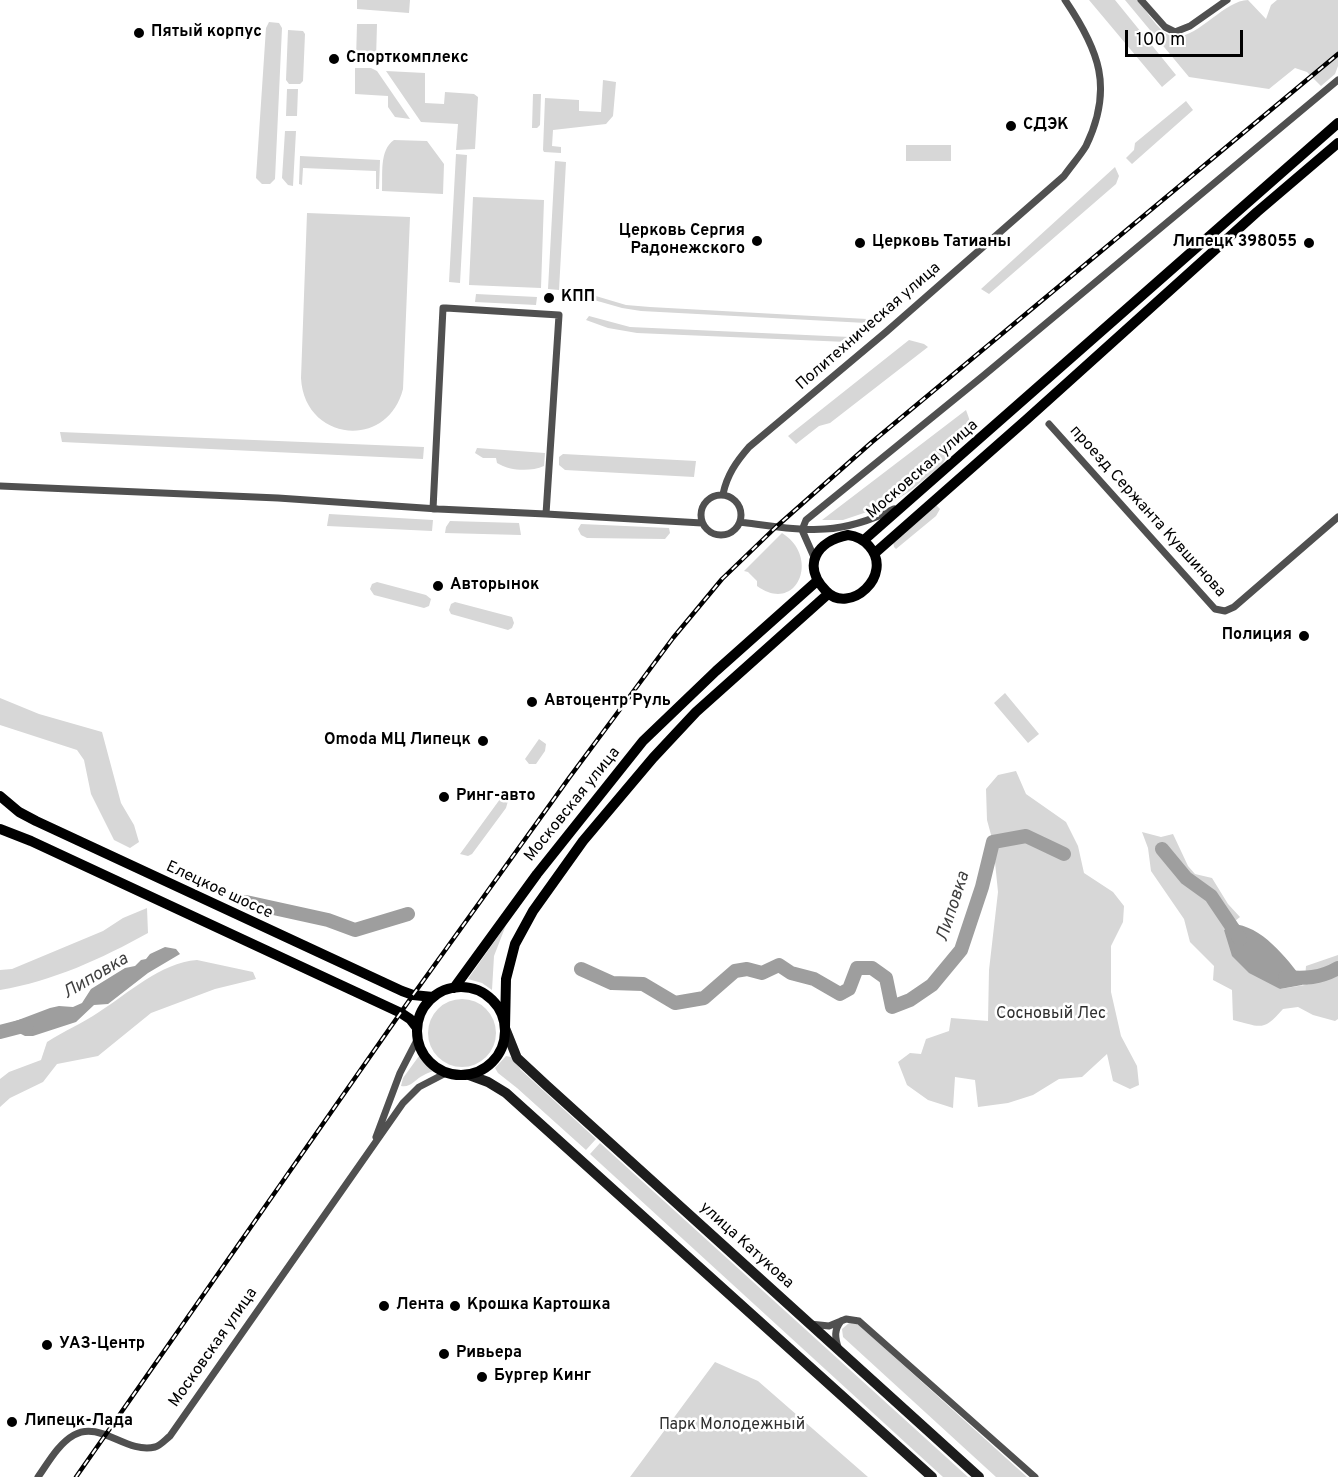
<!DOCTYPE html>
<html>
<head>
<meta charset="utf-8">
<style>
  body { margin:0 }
  #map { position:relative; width:1338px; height:1477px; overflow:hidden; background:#fff; font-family:Overpass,sans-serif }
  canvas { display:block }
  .scale { position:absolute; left:1125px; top:30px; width:118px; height:27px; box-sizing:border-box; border:3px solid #000; border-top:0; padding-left:8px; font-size:18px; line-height:21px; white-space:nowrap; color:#000; -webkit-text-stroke:4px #fff; paint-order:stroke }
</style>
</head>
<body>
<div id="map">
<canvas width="1338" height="1477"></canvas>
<div class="scale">100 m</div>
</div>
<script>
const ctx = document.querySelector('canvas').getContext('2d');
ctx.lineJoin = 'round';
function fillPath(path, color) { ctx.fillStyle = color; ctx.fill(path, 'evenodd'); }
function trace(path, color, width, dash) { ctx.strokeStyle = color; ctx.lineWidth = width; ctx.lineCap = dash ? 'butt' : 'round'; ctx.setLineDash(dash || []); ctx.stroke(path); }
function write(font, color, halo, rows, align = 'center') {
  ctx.font = font + ' Overpass,sans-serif'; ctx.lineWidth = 5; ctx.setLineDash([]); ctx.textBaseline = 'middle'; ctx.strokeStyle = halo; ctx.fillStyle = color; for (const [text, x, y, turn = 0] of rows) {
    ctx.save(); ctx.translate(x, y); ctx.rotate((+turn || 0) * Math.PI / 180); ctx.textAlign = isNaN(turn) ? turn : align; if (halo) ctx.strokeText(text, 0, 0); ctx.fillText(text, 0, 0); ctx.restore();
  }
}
const green = new Path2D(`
  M357,0h53l-1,13 -52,-4z
  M1089,0h26l61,75 -14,12z
  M1125,0h13c8,10 19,29 31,35 23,11 54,-35 79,-35l18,19 5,-14 6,-5h61v66l-3,8 -14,12 -14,-14 -12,-4 -26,21 -80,-12z
  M269,22l10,1 3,5 -7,151 -5,5h-8l-6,-6 10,-150z
  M357,24h20l-1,36h-20z
  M288,30l15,1 2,3 -2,47 -3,3h-11l-3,-4z
  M355,68h16l6,3 33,48 -15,-2 -7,-10v-11l-33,-2z
  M386,71l39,2v30l19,1 1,-12 29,2 4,3 -3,52 -19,1 2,-26 -37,-2z
  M603,80l13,2 -3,34 -7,8 -53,6 -1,16 9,1v6l-17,-1 -1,-2 2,-52 34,2v11l22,1z
  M287,89h11l-1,27h-11z
  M533,94h8l-1,31 -3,3h-5z
  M1186,101l7,9 -61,54 -6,-6 8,-8 1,-7z
  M285,131h11l-3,55 -5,-1 -6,-7z
  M394,140l33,1 17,23 -1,30 -61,-3c1,-16 -3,-41 12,-51z
  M906,145h45v16h-45z
  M456,154l11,1 -7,128 -11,-1z
  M300,156l80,4 -1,29h-3v-18l-73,-3 -1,17 -3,-1z
  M555,161l11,1 -7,128 -11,-1z
  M1115,167l4,9 -3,8 -127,110 -8,-5z
  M473,197l71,3 -3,88 -72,-3z
  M307,213l103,4 -7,172c-16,62 -99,52 -102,-11z
  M476,294l61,3 -1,8 -61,-3z
  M589,294l37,11 24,2 217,12 -1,4 -225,-12 -19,-3 -35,-10z
  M589,316l41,11 220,10 -3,5 -210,-9 -29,-5 -22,-8z
  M909,340l15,4 4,3 -98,76 -11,3 -23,18 -8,-8z
  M966,410l5,14 -2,9 -17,15 -10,17 -32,26 -22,14 -45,15h-21z
  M60,432l364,15 -1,12 -361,-17z
  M477,448l68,5 -1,13c-14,6 -34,5 -47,-3l-1,-5h-13l-8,-5z
  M563,454l133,7 -2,16 -129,-7 -6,-5v-8z
  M936,505l4,4 -4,7 -40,33 -2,-2 -1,-6z
  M329,514l104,6 -1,11 -105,-5z
  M450,521l69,2 2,12 -76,-2 1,-6z
  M581,524l88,4 1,5 -5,6 -78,-1 -6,-3 -3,-6z
  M782,533c39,24 15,82 -25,53v-5l-9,-9 -4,-1z
  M377,582l49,13 5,4 -2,7 -5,2 -50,-13 -4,-6 2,-5z
  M455,602l57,15 2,6 -2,5 -4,2 -57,-16 -2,-4 2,-6z
  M1005,693l34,41 -11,9 -34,-40z
  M0,698l39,16 63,18 19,71 13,22 5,17 -9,6 -16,-8 -23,-46 -7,-34 -7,-10 -77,-25z
  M539,739l7,5 -1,7 -9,13h-7l-4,-5z
  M1016,771l10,23 40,28 12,24 6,27 29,19 11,14 -1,16 -12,24v46l10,44 16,30 2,19 -9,4 -17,-8 -6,-27 -25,23 -23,2 -26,16 -25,8 -30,4 -3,-27 -20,-3 -2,31 -25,-8 -21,-15 -9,-23 12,-9 11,1 5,-15 23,-8 2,-13 37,3 1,-51 9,-78 -5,-50 -6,-22 -1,-31 12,-14z
  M503,795l5,6 -2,7 -34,46 -4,2 -8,-2z
  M1142,832l19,5 12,-3 15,32 7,8 17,4 16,26 12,13 -16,13 56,59 31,-5 -6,-5 1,-13 32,-11v64l-3,2 -22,-6 -15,-8 -15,2c-20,23 -22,18 -50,11l-1,-30 -19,-10 1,-14 -24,-24 -6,-23 -33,-48 -3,-23z
  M147,908l1,25c-47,26 -95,48 -148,57v-20l12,-1 91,-38 20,-13z
  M506,925l-12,31 -2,34 -10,-7 -14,-4z
  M197,960l56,12 3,7 -41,10 -64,24 -53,43 -41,8 -14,18 -33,16 -10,9v-28l9,-7 32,-12 6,-18c17,-11 36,-19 52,-30 30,-19 61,-49 98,-52z
  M428 1033a34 34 0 1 1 68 0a34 34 0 1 1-68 0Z
  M419,1056l15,15c-4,1 -7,2 -10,4 -9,4 -13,13 -23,11l2,-8z
  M506,1056l5,1 10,13 75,69 -10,11 -69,-62 -19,-15 -3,-5z
  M600,1143l368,334h-25l-353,-323z
  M854,1322l5,3 168,152h-31l-153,-140 -1,-8 7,-6z
  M715,1362l43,19 110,96h-238z`);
const water = new Path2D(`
  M1232,924c29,1 55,34 71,56l-1,5 -22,4 -31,-16 -17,-17 -8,-26z
  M165,947l11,2 4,5 -32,19 -40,31 -14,1 -18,17 -43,14h-8l-14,-7 2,-7 37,-14 9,-2 14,1 9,-4 9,-14 34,-21 10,-2 6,-6 5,-1 4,-5z`);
const river = new Path2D(`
  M1162,849l24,29 25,18 29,43
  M246,902l82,18 27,10 53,-16
  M581,969l31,14 31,1 32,19 29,-5 31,-27 12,-2 15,4 17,-8 12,8 23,6 26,15 9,-5 8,-21h15l14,10 6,29 18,-7 22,-15 29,-35 21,-63 11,-45 33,-6 38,18
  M1285,977c19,2 36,1 53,-9
  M0,1032l27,-7`);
const minor = new Path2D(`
  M1141,0l24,27 10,5 15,-6 37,-26
  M1049,424l166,185 10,2 9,-4 104,-90
  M0,486l278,12 160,11 108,5 156,9
  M723,494c4,-19 13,-32 26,-47l137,-115 178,-156c7,-10 16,-20 22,-30 28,-58 13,-96 -21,-146
  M701 515a20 20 0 1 1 40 0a20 20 0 1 1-40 0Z
  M433,509l10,-201h3l113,7 -13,199
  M740,522c63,8 95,16 154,-13
  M802,530l4,-10 177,-144 355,-296
  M802,530l12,27
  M376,1137l24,-64 17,-33
  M810,1324l19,2 17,-7 13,2 176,156
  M838,1347c-3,-10 -4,-17 3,-26
  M38,1477c10,-14 20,-33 36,-42 26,-15 52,19 81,12 5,-1 10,-7 15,-11l233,-333 16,-16 27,-14`);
const secondary = new Path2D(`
  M505,1028l12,30 29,27 433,392
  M469,1075l19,7 18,11 426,384`);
const primary = new Path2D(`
  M848,535c9,1 15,4 21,11 26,29 -20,70 -43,45 -25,-26 -9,-50 22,-56z
  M864,540l474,-417
  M875,553l151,-133 231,-208 81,-69
  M0,796l19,16 17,9 366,170 11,4 20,2
  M0,829l31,12 370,172 9,6 7,9
  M417 1031a44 44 0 1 1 88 0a44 44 0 1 1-88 0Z
  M454,988l83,-114 106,-133 73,-70 101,-90
  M505,1028l1,-49 9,-35 18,-33 50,-70 70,-83 43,-46 132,-118`);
const rail = new Path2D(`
  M76,1477l337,-482 156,-217 104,-140 49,-59 54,-52 96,-85 466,-388`);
const markers = [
  [139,33,6,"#000"],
  [334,59,6,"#000"],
  [1011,126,6,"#000"],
  [757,241,6,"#000"],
  [860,243,6,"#000"],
  [1309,243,6,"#000"],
  [549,298,6,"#000"],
  [438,586,6,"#000"],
  [1304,636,6,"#000"],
  [532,702,6,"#000"],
  [483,741,6,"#000"],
  [444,797,6,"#000"],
  [384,1306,6,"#000"],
  [455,1306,6,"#000"],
  [47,1345,6,"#000"],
  [444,1354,6,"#000"],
  [482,1377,6,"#000"],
  [12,1422,6,"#000"]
];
const poiNames = [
  ["Пятый корпус",151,33],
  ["Спорткомплекс",346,59],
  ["СДЭК",1023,126],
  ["Церковь Сергия",745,232,"right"],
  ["Радонежского",745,250,"right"],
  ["Церковь Татианы",872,243],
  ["Липецк 398055",1297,243,"right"],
  ["КПП",561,298],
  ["Авторынок",450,586],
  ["Полиция",1292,636,"right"],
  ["Автоцентр Руль",544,702],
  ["Omoda МЦ Липецк",471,741,"right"],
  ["Ринг-авто",456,797],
  ["Лента",396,1306],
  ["Крошка Картошка",467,1306],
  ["УАЗ-Центр",59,1345],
  ["Ривьера",456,1354],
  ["Бургер Кинг",494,1377],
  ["Липецк-Лада",24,1422]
];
const streetNames = [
  ["Политехническая улица",869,327,-41],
  ["Московская улица",923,470,-41],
  ["проезд Сержанта Кувшинова",1147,512,48],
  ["Московская улица",573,805,-51],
  ["Елецкое шоссе",219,891,25],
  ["улица Катукова",746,1246,42],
  ["Московская улица",214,1348,-55]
];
const parkNames = [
  ["Сосновый Лес",1051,1015],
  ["Парк Молодежный",732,1426]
];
const waterNames = [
  ["Липовка",954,907,-72],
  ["Липовка",96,977,-31]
];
fillPath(green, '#d7d7d7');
fillPath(water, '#9e9e9e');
trace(river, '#9e9e9e', 14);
trace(minor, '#505050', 7);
trace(secondary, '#1d1d1d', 10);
trace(primary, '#000', 10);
trace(rail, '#000', 4.5);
trace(rail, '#fff', 2, [7]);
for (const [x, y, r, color] of markers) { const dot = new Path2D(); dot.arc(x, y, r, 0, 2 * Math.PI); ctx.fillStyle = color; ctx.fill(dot); trace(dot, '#fff', 2); }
write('bold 16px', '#000', '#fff', poiNames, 'left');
write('16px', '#000', '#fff', streetNames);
write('16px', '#2e2e2e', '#fff', parkNames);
write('italic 18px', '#3f3f3f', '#fff', waterNames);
</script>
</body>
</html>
